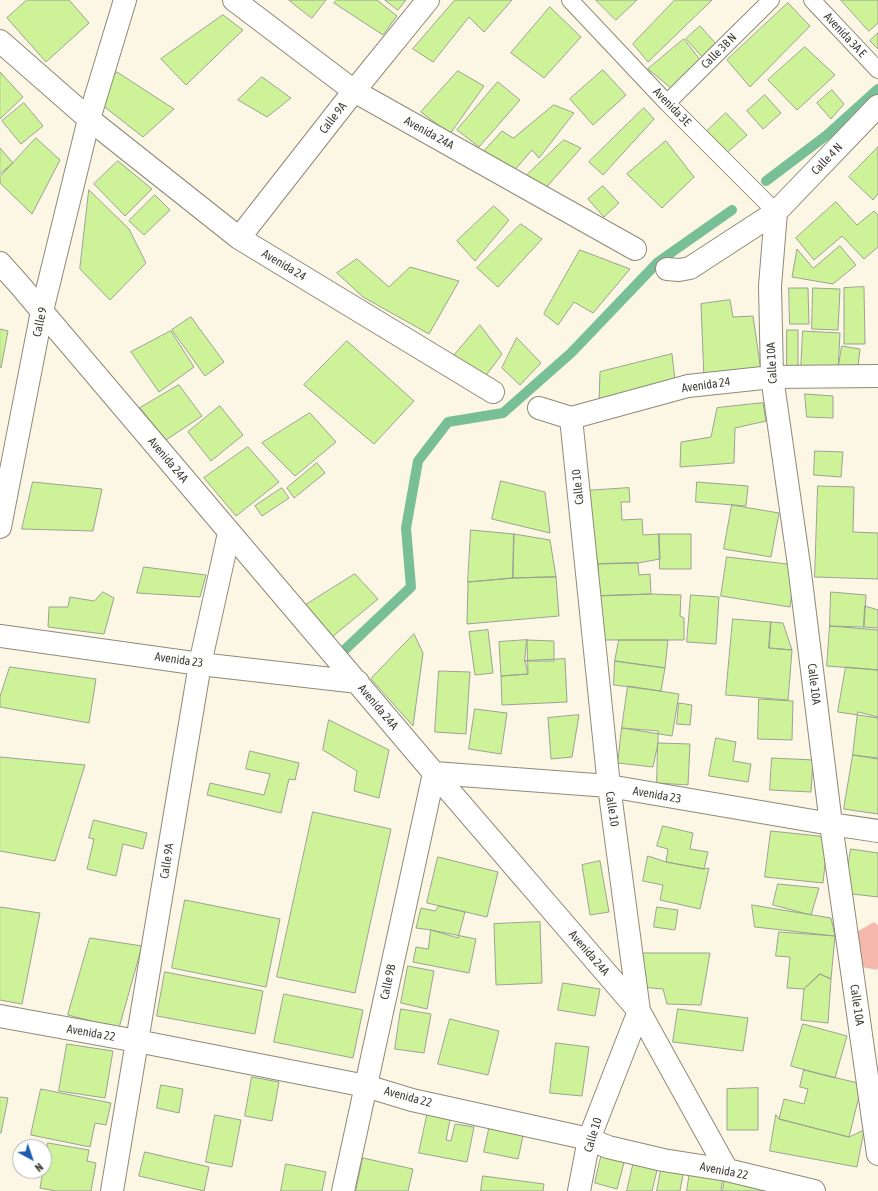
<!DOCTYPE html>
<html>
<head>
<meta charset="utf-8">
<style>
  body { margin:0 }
  #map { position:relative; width:878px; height:1191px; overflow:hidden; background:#fcf7e5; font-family:"Asap Condensed",sans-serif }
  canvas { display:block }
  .north { position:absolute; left:12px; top:1139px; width:40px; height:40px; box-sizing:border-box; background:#fff; border:1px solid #b2b1af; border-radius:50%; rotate:140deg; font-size:11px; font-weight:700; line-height:16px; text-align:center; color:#3f3d36 }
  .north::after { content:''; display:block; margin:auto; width:14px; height:18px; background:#1c5dad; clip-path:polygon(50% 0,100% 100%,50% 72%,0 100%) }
</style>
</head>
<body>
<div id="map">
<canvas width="878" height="1191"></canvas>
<div class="north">N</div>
</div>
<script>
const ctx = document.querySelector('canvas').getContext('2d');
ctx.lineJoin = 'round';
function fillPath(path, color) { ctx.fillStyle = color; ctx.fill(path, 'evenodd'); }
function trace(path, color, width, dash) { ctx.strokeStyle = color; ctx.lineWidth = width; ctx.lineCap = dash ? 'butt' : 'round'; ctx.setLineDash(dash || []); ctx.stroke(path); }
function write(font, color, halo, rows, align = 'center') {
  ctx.font = font + ' "Asap Condensed",sans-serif'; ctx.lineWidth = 3; ctx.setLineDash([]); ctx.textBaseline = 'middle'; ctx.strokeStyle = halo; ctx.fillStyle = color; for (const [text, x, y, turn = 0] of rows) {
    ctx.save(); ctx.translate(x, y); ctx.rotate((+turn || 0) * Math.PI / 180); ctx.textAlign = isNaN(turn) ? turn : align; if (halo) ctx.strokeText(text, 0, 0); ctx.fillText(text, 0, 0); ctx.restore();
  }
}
const forest = new Path2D(`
  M874,922l4,3v42l-1,3 -20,-4 -2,-33z`);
const stream = new Path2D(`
  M766,181l61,-46 51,-46
  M336,658l75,-71 -5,-59 12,-67 30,-39 55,-9 68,-60 87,-91 74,-52`);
const building = new Path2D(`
  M27,0h42l20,23 -43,39 -39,-44z
  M289,0h37l-14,18z
  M337,0h40l20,16 -14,19 -49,-32z
  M385,0h21l-8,10z
  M455,0h57l-28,32 -15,-15 -36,45 -20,-13z
  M596,0h41l-21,20z
  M675,0h37l-64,62 -15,-18z
  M841,0h37v23l-9,8z
  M788,3l22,23 -60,61 -23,-27z
  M550,7l31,30 -37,41 -33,-25z
  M223,15l20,15 -57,55 -25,-26z
  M700,26l18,20 -14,13 -18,-20z
  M878,33v16l-8,-8z
  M684,39l17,22 -30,27 -23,-19z
  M805,47l30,28 -38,35 -29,-30z
  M603,70l23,25 -33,30 -23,-26z
  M458,71l26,15 -34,48 -29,-22z
  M0,72l23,25 -23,22z
  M117,72l57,37 -31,28 -46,-36z
  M262,77l29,21 -24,19 -29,-17z
  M498,82l22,18 -41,47 -22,-17z
  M832,90l12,14 -13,15 -14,-16z
  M765,95l16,18 -18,16 -16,-18z
  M24,103l19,23 -22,18 -19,-23z
  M554,105l20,8 -35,45 -7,-8 -20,23 -31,-19 21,-23 11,7z
  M644,108l10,11 -51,56 -14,-13z
  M726,113l21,22 -23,20 -19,-22z
  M36,138l24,22 -28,54 -32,-31v-6z
  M564,140l17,8 -38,43 -16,-16z
  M666,141l28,36 -32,31 -35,-34z
  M878,147v47l-5,6 -24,-23z
  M0,148l13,15 -13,11z
  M118,161l34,28 -27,27 -31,-32z
  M603,186l16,17 -15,14 -16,-18z
  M89,190l40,39 17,34 -36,37 -30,-31z
  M155,195l15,15 -26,25 -15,-14z
  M836,202l21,23 17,-14 4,4v32l-14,12 -22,-23 -28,24 -18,-22z
  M494,206l15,14 -34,41 -18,-20z
  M521,224l21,15 -44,48 -21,-19z
  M840,246l16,19 -23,19 -41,-7 5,-28 16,19z
  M580,250l50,19 -37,44 -19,-11 -16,23 -14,-11z
  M357,259l32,28 21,-20 49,14 -30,53 -66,-37 -26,-24z
  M864,287l1,57h-21v-56z
  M789,288h19l1,36h-19z
  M813,288l27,1 -2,41 -26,-1z
  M730,300l3,17 20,-1 8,55 -57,8 -3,-75z
  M191,317l33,45 -19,14 -33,-46z
  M480,325l22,29 -18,24 -33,-19z
  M0,329l8,2 -7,37 -1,-1z
  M787,330h11v41h-11z
  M171,331l23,36 -35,25 -28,-40z
  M803,331l37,2 -2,38 -37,-1z
  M517,338l24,25 -21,22 -18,-17z
  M347,341l67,60 -40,43 -70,-59z
  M842,346l18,3 -2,18 -20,4z
  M672,354l3,26 -76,22 1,-30z
  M179,385l23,31 -36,24 -26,-32z
  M805,394l28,2v22l-26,-1z
  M763,403l3,18 -31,7 -1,35 -54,4 1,-25 30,-5 6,-29z
  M220,406l23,29 -32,26 -23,-29z
  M310,413l26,29 -41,34 -33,-33z
  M248,447l31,35 -43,34 -32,-38z
  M815,451l28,1 -2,25 -27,-2z
  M317,463l8,10 -31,25 -7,-10z
  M501,481l44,11 5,41 -58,-14z
  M33,482l69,7 -9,42 -71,-2z
  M697,482l51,4 -2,20 -50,-4z
  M818,486l36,1 -1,45 25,1v46l-63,-2z
  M282,488l7,10 -27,18 -7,-10z
  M629,488l1,14h-9l1,18 20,-1 1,16 16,-1 1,25 -22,4 -40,1 -14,-73z
  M732,505l47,8 -8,44 -47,-8z
  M471,530l43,4 -1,44 -45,4z
  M514,534l36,6 6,37 -43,1z
  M659,534h32v35h-31z
  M727,557l69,8 -6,42 -69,-11z
  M638,563l1,12 11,-1 1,20 -52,2 -1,-32z
  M144,567l62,8 -6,22 -63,-4z
  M355,574l23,25 -46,38 -28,-31z
  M556,577l3,39 -92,8 1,-42 45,-4z
  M103,592l11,6 -10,36 -56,-7 1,-20h19l2,-10 24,4z
  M831,592l35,3 -2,32 -34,-1z
  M651,594l30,1 -1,21 4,2v22h-85v-44z
  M691,595l28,2 -3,47 -29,-2z
  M865,606l13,4v18l-14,-1z
  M733,619l38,3 -2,26 23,2 -4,50 -62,-5z
  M771,622l12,1 9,27 -23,-2z
  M830,626l48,4v40l-51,-4z
  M488,630l5,43 -18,2 -6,-43z
  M414,634l9,19 -10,73 -42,-47z
  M527,640l27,1v20h-29z
  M527,640l1,34 -27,2 -2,-34z
  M619,640h49l-3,28 -50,-7z
  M565,659l2,43 -65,3 -1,-29 27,-2 -3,-13z
  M615,661l50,7 -4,23 -47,-6z
  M10,667l86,12 -7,44 -89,-16v-10z
  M846,667l32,3v48l-40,-6z
  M439,671l31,1 -4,62 -31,-2z
  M628,686l51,8 -7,42 -50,-8z
  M759,699l34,2 -1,39 -34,-1z
  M679,703l13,2 -2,20 -13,-1z
  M475,709l32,4 -6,41 -32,-5z
  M858,712l20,5v41l-25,-3z
  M579,715l-7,42 -21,2 -3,-41z
  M329,720l60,30 -10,48 -25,-7 3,-20 -34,-21z
  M622,728l36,3v12l-5,24 -35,-4z
  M716,738l20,4 -3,19 18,3 -3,18 -39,-6z
  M658,743l32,1 -2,41 -31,-2z
  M250,751l49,12 -4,17 -6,-1 -8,34 -74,-18 3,-12 54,12 6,-21 -24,-5z
  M853,755l25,4v55l-34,-5z
  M0,757l85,8 -30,96 -55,-10z
  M772,758l41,2 -2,32 -41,-2z
  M313,812l78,17 -36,164 -78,-16z
  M94,820l53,13 -4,16 -20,-5 -7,32 -29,-7 7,-30 -5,-1z
  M663,826l30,7 -3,16 18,3 -4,17 -38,-7 2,-13 -11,-3z
  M771,831l57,6 -5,46 -58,-6z
  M851,849l27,4v44l-34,-4z
  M648,856l18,6 38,7 5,-1 -9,41 -40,-9 3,-15 -20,-4z
  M438,857l60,15 -11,45 -60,-14z
  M600,861l9,51 -19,3 -8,-50z
  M778,884l41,4 -8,27 -38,-10z
  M185,900l95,19 -14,68 -94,-19z
  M752,905l79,13 4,18 -80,-9z
  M439,906l26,6 -7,26 -27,-8 -15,-2 5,-20 14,3z
  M0,907l40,6 -18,91 -22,-4z
  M657,907l21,3 -3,20 -21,-3z
  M540,922l2,61 -46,2 -2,-61z
  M431,930l45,9 -7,34 -56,-11 3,-15 12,2z
  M779,932l56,4 -4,43 -11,-5 -16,15 -17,-1 3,-31 -14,-1z
  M90,938l52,8 -23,82 -51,-13z
  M641,953h69l-9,52 -34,-1 -4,-15 -23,-2z
  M408,966l26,5 -7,38 -26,-6z
  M165,972l98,19 -8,43 -98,-18z
  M820,974l11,5 -3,44 -27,-3 3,-31z
  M563,983l37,6 -5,27 -37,-6z
  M284,994l79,16 -10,48 -79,-16z
  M401,1009l30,5 -7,39 -29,-4z
  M678,1009l70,9 -5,33 -70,-9z
  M450,1019l49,12 -11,44 -50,-11z
  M803,1024l44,12 -12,42 -44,-12z
  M556,1043l33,4 -7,49 -32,-3z
  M67,1044l46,7 -8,47 -46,-7z
  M804,1070l58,14 -13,53 -70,-18 5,-20 20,5 4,-15 -8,-2z
  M252,1077l27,5 -7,39 -27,-5z
  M161,1085l22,4 -4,24 -22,-5z
  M758,1088v42h-31v-41z
  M41,1089l70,14 -5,22 -11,-2 -5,24 -59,-12z
  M0,1097l8,1 -7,35h-1z
  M428,1111l23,4 -5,25 5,1 4,-17 19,3 -7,35 -48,-9z
  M215,1115l26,5 -9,47 -26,-5z
  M776,1115l3,4 70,18 15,-7 -7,37 -87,-16z
  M491,1120l34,7 -7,32 -34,-7z
  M48,1143l41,7 -2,11 9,2 -5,28h-35l-16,-3 3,-17h1v-6z
  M145,1152l64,15 -5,24 -65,-15z
  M602,1153l23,6 -8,30 -22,-6z
  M363,1158l50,11 -5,22h-52z
  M634,1161l24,5 -6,25h-25z
  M286,1164l40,8 -4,19h-41z
  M662,1165l22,4 -4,22h-23z
  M690,1171l33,4 -2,16h-34z
  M483,1176l61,8 -1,7h-62z
  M725,1178l48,13h-50z`);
const lane = new Path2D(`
  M570,0l97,103 109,109
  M812,0l66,70
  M667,103l104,-103`);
const street = new Path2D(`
  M125,0l-36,119 150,119 254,154
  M234,0l120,91 281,158
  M776,212l-6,74 2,91 27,188 32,259 47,330
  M239,238l115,-147 74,-91
  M0,263l18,20 416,490 205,238 88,159
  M667,269l12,1 11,-2 86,-56 102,-106
  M539,408l32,10 117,-32 84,-9 106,-1
  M571,418l38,368 30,225 -50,128 -10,52
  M0,636l200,28 158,18
  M0,1016l137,25 229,45 46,14 177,39 19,8 55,13 64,10 87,21
  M112,1191l88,-527 29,-131
  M343,1191l91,-418 175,13 222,38 47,7`);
const secondary = new Path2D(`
  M0,41l89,78 -47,192 -42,216`);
const streetNames = [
  ["Avenida 3A E",845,35,47],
  ["Calle 3B N",719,51,-45],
  ["Avenida 3E",672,107,46],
  ["Calle 9A",333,118,-52],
  ["Avenida 24A",429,133,29],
  ["Calle 4 N",827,159,-46],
  ["Avenida 24",284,265,31],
  ["Calle 9",40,322,-78],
  ["Calle 10A",772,363,-93],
  ["Avenida 24",706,385,-8],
  ["Avenida 24A",168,460,50],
  ["Calle 10",578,487,-96],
  ["Avenida 23",179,660,8],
  ["Calle 10A",814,684,83],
  ["Avenida 24A",378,707,50],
  ["Avenida 23",657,795,10],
  ["Calle 10",612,809,82],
  ["Calle 9A",167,861,-81],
  ["Avenida 24A",589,953,49],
  ["Calle 9B",388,982,-78],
  ["Calle 10A",857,1005,82],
  ["Avenida 22",91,1033,10],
  ["Avenida 22",408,1097,15],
  ["Calle 10",593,1135,-73],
  ["Avenida 22",724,1171,11]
];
fillPath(forest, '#f5b8ad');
trace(stream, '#78bf97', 10);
fillPath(building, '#cdf298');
trace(building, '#9ba292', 1);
trace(lane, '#8e8a79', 18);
trace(street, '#8e8a79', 24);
trace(secondary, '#8e8a79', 24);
trace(lane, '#fff', 16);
trace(street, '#fff', 22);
trace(secondary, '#fff', 22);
write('12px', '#3f3d36', '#fff', streetNames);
</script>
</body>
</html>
